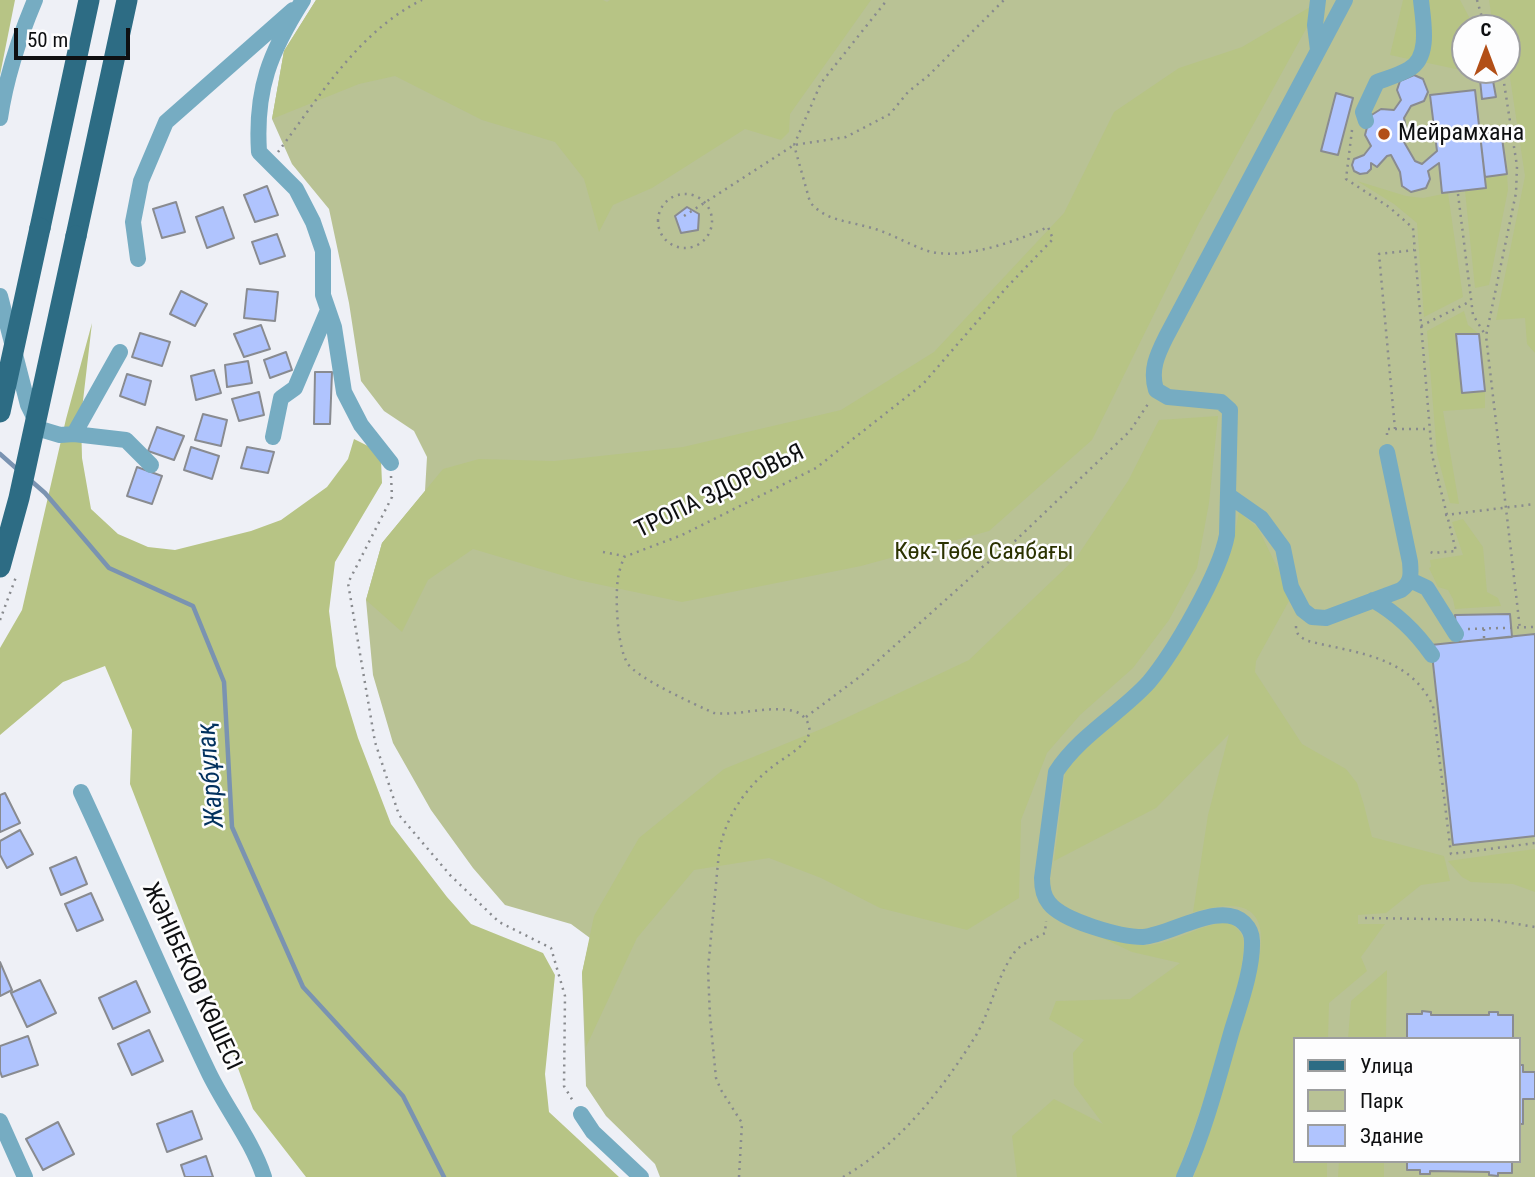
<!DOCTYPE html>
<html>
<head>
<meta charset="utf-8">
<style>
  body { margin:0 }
  #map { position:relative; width:1535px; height:1177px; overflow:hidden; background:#eef0f6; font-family:"Roboto Condensed",sans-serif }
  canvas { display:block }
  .legend { position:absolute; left:1293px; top:1037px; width:228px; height:126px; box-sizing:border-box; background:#fdfdfe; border:2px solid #9d9e9f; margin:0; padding:9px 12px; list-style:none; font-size:21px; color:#0e0f11 }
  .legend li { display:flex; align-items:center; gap:14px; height:35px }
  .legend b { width:35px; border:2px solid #9d9e9f }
  .north { position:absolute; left:1451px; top:14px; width:70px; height:70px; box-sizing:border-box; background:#fdfdfe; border:2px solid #9d9e9f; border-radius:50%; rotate:0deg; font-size:19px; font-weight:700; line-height:28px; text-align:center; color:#0e0f11 }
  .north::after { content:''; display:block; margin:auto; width:24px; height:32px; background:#b24f17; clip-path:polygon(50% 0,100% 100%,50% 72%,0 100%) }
  .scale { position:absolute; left:14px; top:28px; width:116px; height:32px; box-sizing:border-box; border:4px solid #0e0f11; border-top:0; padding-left:9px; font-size:21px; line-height:24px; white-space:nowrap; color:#0e0f11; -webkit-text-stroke:5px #fdfdfe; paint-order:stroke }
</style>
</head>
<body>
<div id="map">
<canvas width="1535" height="1177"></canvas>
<ul class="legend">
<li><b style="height:9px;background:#2d6c84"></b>Улица</li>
<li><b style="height:19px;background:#b9c295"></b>Парк</li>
<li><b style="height:19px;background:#b0c4fe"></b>Здание</li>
</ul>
<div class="north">С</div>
<div class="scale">50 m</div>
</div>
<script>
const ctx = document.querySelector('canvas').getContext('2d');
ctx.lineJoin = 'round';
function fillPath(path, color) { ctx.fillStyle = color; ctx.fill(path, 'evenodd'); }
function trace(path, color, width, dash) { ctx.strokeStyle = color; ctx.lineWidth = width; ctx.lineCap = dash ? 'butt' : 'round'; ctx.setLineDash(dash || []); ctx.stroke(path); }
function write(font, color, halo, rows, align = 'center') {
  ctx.font = font + ' "Roboto Condensed",sans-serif'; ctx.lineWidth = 5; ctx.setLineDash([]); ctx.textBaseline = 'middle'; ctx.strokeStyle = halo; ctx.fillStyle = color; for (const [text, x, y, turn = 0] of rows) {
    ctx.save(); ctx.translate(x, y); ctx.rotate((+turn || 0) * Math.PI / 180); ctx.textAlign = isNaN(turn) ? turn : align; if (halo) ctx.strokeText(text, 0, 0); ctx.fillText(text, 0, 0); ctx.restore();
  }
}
const green = new Path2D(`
  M316,0h1219v1177h-875l-5,-13 -49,-48 -20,-30 -4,-113 8,-35 -19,-14 -66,-19 -32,-37 -42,-58 -38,-67 -20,-68 -7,-75 16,-57 43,-52 2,-34 -13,-26 -30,-20 -23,-30 -12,-78 -20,-94 -37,-45 -20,-45 12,-68zM1465,28h42v42h-42zM1295,1039h224v122h-224z`);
const forest = new Path2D(`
  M0,0h15l-15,75z
  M316,0h287l4,2 3,-2h261l-81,114 -1,18 -8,8 -36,-11 -93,59 -39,17 -14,27 -15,-53 -29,-37 -73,-22 -87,-44 -36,8 -87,35 12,-68z
  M1322,0l-123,223 -107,217 -103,91 -128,35 -179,36 -104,-22 -105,-31 -45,31 -26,52 -36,-32 16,-57 61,-74 36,-10 75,2 129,-14 158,-37 93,-58 130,-139 50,-101 65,-44 63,-21z
  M1403,0h57l15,28h-10v42h8l-3,2 -80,-17z
  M1489,0h46v353l-8,-9 -2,-26 -29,2 29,-144 -18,-118v-30h-13l-1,-2z
  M1507,174l1,16 -19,95 -14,3 -10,-97 21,-3 -1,-11z
  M1357,181l49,15 17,2 25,-5 15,104 -39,20 -7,-94 -23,-19z
  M1464,311l4,14 11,9 -23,1 6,58 23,-2v17l-42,3 16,93 -9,-1 -13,-49 -10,-123z
  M92,323l-11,95 1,40 9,51 27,25 30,13 27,3 76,-19 30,-11 46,-33 21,-28 6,-20 18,9 9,12 1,23 -47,79 -6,49 7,55 22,72 33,86 56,73 24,27 72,29 12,22 -10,99 4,38 70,65h-313l-53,-68 -51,-139 -72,-186 2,-54 -27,-64 -42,16 -63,53v-87l22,-38 44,-191z
  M1218,416l-9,87 -12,65 -28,52 -36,48 -53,47 -33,38 -26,67 -2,78 -52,32 -87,-22 -59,-30 -52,-20 -75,12 -57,68 -51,109 -4,-74 12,-57 45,-78 85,-69 107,-44 138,-65 107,-102 52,-77 31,-61z
  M1239,512l19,16 21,43 10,30 -33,60 -1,11 47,72 44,25 11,14 7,22 8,32 72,19 6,25 -29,4 -35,28 -28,2v9h27l-24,33 6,14 -38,32 -1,36h-33v122h32v16h-133l66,-223c8,-54 -26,-53 -67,-42l15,-97 21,-81 -73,74 -102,53 12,-95 133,-149 32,-65z
  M1463,519l20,28 4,45 11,6 3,8 -46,3 -2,-10 -5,-9 -10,-3 -9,-19 2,-1 -1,-7 33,-5 -11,-33z
  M1535,849v43l-22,-8 -42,-2 -9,-5 -14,-16z
  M1229,922c6,5 11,8 14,16 8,31 -52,202 -67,239h-159l-5,-41 42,-37 49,25 -29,-39 -1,-32 11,-13 -35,-21 7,-18 74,-2 50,-36 -48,-11 -36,-17c17,4 36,12 54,10 27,-3 50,-21 79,-23z
  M1387,970l-1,69h-38l3,-38z
  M1339,1161h45v16h-46z`);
const stream = new Path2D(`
  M0,454l17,15
  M29,479l16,14 64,75 84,38 31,76 8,145 71,160 100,109 41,81`);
const building = new Path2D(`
  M1479,70h12l5,27 -14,2z
  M1414,75l9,4 5,13 -4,9 -13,5 -7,12 3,14 -3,10 11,19 7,3 15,-13 -7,-56 45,-5 11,98 -44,5 -3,-30 -11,8 2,8 -4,9 -15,4 -9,-6 -2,-14 -9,-17 -4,1 -10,11 -6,-4v6l-4,4 -7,1 -6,-3 -2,-6 2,-6 10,-4 7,-9 -6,-11 5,-19 11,-7 13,1 7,-10 -4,-10 3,-9z
  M1336,93l17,5 -15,57 -17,-4z
  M1501,131l6,43 -22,3 -5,-43z
  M267,186l11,29 -23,7 -11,-27z
  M176,202l9,30 -23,6 -9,-29z
  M223,207l11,31 -27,10 -11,-31z
  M687,207l12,7 -1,16 -17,3 -6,-17z
  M277,234l8,22 -25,8 -8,-22z
  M247,289l31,3 -3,29 -31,-3z
  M181,291l26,13 -12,22 -25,-12z
  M261,325l9,24 -26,8 -10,-23z
  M140,333l30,9 -8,24 -30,-9z
  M1456,334h23l6,57 -23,2z
  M286,352l6,18 -22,8 -6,-18z
  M248,361l4,22 -25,4 -2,-22z
  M214,370l7,23 -25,7 -5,-24z
  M315,372h17l-2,52h-16z
  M127,374l24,7 -6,24 -25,-9z
  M259,392l5,23 -25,6 -7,-22z
  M203,414l24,6 -6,26 -26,-6z
  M157,427l27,9 -10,24 -26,-9z
  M191,447l28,9 -7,23 -28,-9z
  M247,447l27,5 -6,21 -27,-5z
  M137,467l25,9 -10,28 -25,-8z
  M1510,614l2,23 -55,5 -2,-27z
  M1535,634v202l-82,9 -22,-200z
  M5,793l15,30 -20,9v-37z
  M20,830l13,24 -26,14 -7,-13v-14z
  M76,857l11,27 -26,11 -11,-27z
  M91,893l12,27 -26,11 -12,-27z
  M0,962l12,28 -12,6z
  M40,980l16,33 -29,14 -16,-34z
  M136,981l14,31 -37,17 -14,-31z
  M1422,1011l9,1v3h58v-3h9v3h15v24h-106v-25h15z
  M149,1030l14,31 -31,14 -14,-31z
  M28,1036l10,29 -36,12 -2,-6v-25z
  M1519,1065h4v7h12v27h-12v25h-4z
  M192,1111l10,28 -35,13 -10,-28z
  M58,1122l16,32 -31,16 -17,-31z
  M206,1156l7,21h-28l-4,-12z
  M1407,1161h105v12h-14v3l-9,-1v-3l-59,-1v3h-10v-4h-13z`);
const path = new Path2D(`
  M1477,0l8,28
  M1502,70l15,96 -1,27 -30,143 34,293
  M1352,130l-6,49 43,28 24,21 19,227 24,96 -23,2 -5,-2
  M794,145l27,-62 66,-83
  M278,152c41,-55 82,-122 144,-152
  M658 221a27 27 0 1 1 54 0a27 27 0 1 1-54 0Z
  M1458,194l15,121 13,21
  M684,216l110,-71 52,-8 44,-23 18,-22 20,-16 76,-76
  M1421,326l50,-25
  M1395,429l-16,-175 35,-4
  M1387,435v-6h42
  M391,476l1,21 -44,86 27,159 24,73 51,60 49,47 52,26 14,48 -1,90 9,15
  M1445,515l90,-11
  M603,552l21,4
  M1296,626c0,9 4,11 12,15 48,12 102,15 125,65l18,148 84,-11
  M1468,629l67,-2
  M1484,629v11
  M806,717l56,-42 118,-106 35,-28 115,-110 18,-27
  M1365,918l128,2 42,7
  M739,1177l3,-54 -21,-33 -5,-12 -6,-61 -2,-48 11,-117c6,-34 26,-64 53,-85 10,-8 26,-16 34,-27 8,-11 1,-25 -12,-29 -26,-6 -54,5 -80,2 -18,-8 -77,-35 -86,-49 -11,-16 -13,-67 -10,-86 1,-7 4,-15 6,-21l58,-22 134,-67 107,-84 84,-97 46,-48 -5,-12c-31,14 -86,34 -120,24 -21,-7 -39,-19 -60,-24 -21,-6 -44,-7 -58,-25l-16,-57
  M843,1177c56,-32 98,-86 132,-140 16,-26 21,-59 39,-84 6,-9 22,-15 31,-20l1,-12`);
const minor = new Path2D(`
  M303,0c-33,52 -48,89 -44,152l37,37 17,33 10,29v44l11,32 10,65 17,33 30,38
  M1318,0l-3,25 3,25
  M0,118c6,-40 19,-80 35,-118
  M1366,121l-3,-9 14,-30c11,-4 22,-7 32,-13 22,-12 14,-48 12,-69
  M138,259l-5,-37 8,-41 25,-59 127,-112
  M0,296l28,109 12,24 20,6 14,-1 46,-82
  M74,434l52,6 25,25
  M273,437l8,-39 14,-10 33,-78
  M1228,495l33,23 22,30 8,39 12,23 9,7 14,1 75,-28c11,-8 10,-16 9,-28l-23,-110
  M1410,580l17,8 29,46
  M1373,600c25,14 43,32 59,55
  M81,792c43,92 82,185 126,277 17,37 44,69 57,108
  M581,1114l12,18 48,45
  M0,1121l25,56
  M1184,1177c21,-47 34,-98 48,-147 8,-26 21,-62 20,-89 0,-7 -3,-13 -8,-18 -23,-23 -73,12 -101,14 -23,0 -80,-16 -94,-34 -6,-7 -7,-16 -7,-25l14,-106c24,-37 64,-58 93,-90 25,-30 71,-109 78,-147l3,-125 -9,-8 -53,-5 -12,-7c-6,-20 1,-35 10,-53l179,-337`);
const major = new Path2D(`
  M40,228l49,-228
  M76,236l51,-236`);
const pathBridge = new Path2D(`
  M0,620l16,-43`);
const majorBridge = new Path2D(`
  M0,412l40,-184
  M0,567l19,-69 57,-262`);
const markers = [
  [1384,134,7,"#b24f17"]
];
const poiNames = [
  ["Мейрамхана",1398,134]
];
const streetNames = [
  ["ТРОПА ЗДОРОВЬЯ",720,492,-26],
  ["ЖӘНІБЕКОВ КӨШЕСІ",191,977,65]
];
const parkNames = [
  ["Көк-Төбе Саябағы",984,553]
];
const waterNames = [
  ["Жарбұлақ",212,775,-95]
];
fillPath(green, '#b9c295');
fillPath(forest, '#b7c485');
trace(stream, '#7a93b1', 4.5);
fillPath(building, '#b0c4fe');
trace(building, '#898b90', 2);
trace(path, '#888a8e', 2.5, [2, 5]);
trace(minor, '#76acc2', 16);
trace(major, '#2d6c84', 21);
trace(pathBridge, '#888a8e', 2.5, [2, 5]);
trace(majorBridge, '#2d6c84', 21);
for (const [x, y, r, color] of markers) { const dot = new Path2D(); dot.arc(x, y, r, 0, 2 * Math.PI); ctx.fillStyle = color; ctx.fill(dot); trace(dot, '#fdfdfe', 2.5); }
write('24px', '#0e0f11', '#fdfdfe', poiNames, 'left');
write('24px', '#0e0f11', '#fdfdfe', streetNames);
write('24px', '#2b3200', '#fdfdfe', parkNames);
write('italic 26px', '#02315e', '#fdfdfe', waterNames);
</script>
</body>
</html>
